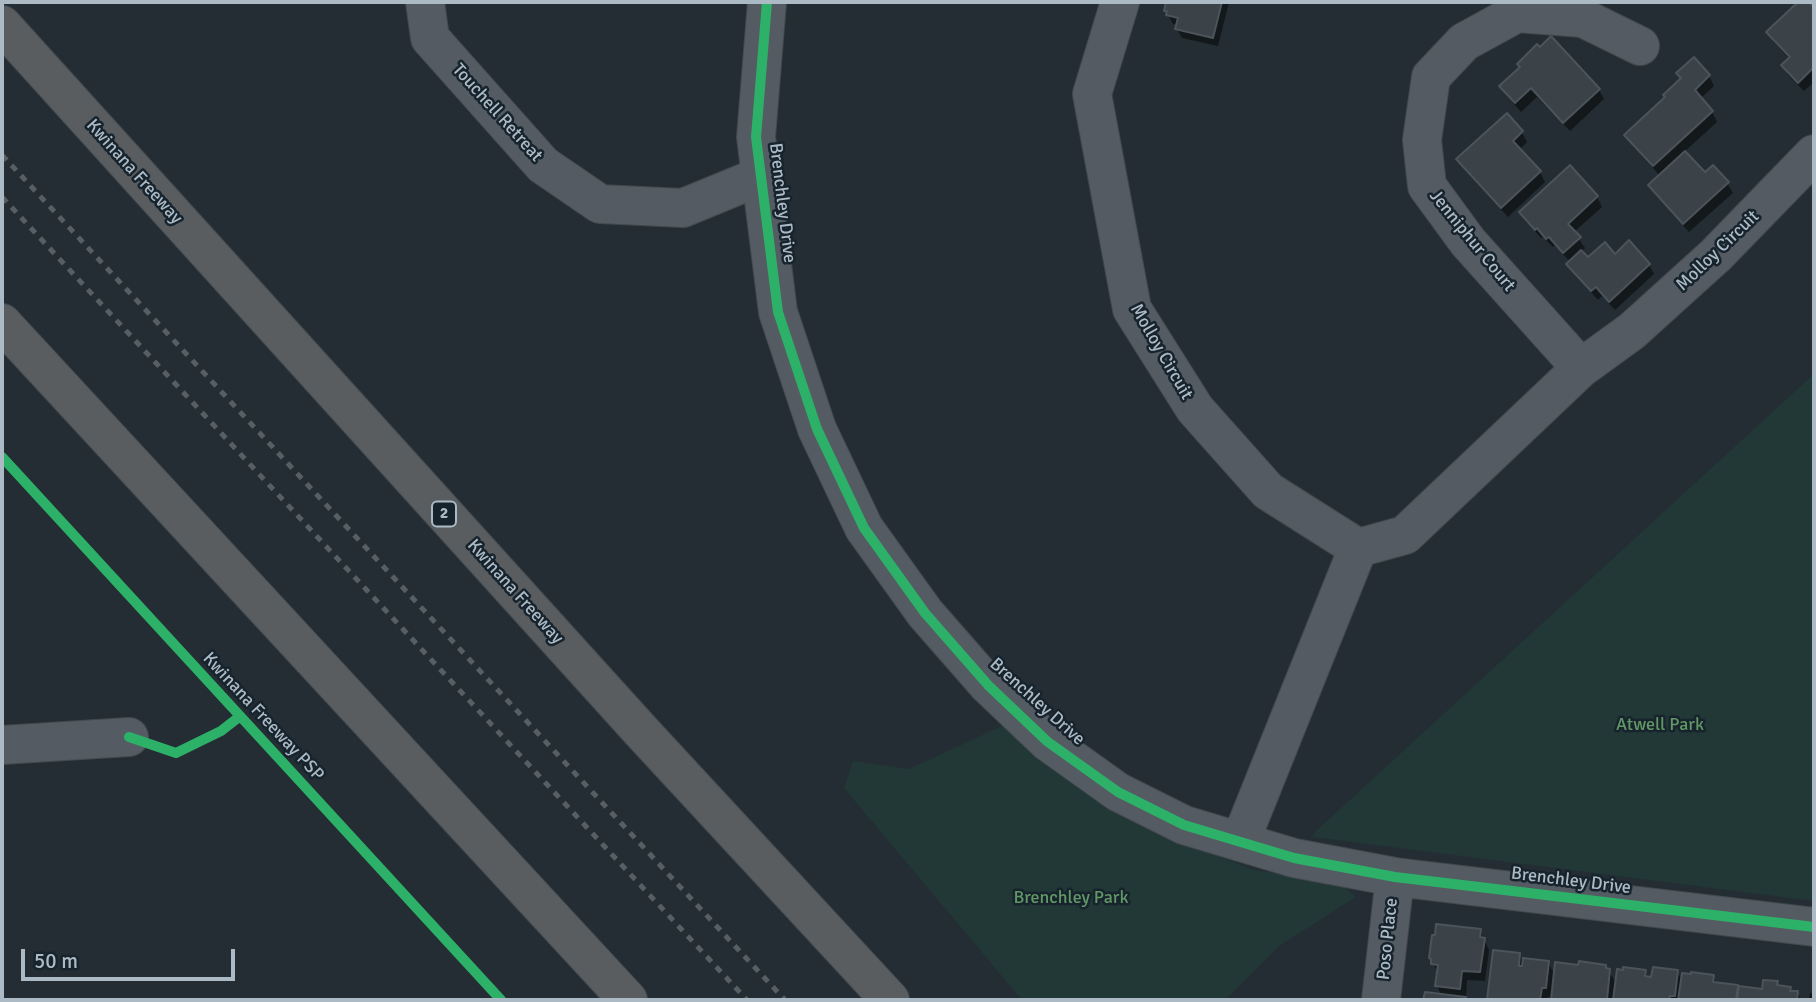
<!DOCTYPE html>
<html>
<head>
<meta charset="utf-8">
<style>
  body { margin:0 }
  #map { position:relative; width:1816px; height:1002px; overflow:hidden; background:#242d33; font-family:Signika,sans-serif }
  canvas { display:block }
  .frame { position:absolute; inset:0; border:4px solid #acbac6; pointer-events:none }
  .scale { position:absolute; left:21px; top:949px; width:214px; height:32px; box-sizing:border-box; border:4px solid #acbac6; border-top:0; padding-left:9px; font-size:21px; line-height:24px; white-space:nowrap; color:#acbac6; -webkit-text-stroke:5px #17242d; paint-order:stroke }
</style>
</head>
<body>
<div id="map">
<canvas width="1816" height="1002"></canvas>
<div class="frame"></div>
<div class="scale">50 m</div>
</div>
<script>
const ctx = document.querySelector('canvas').getContext('2d');
ctx.lineJoin = 'round';
function fillPath(path, color) { ctx.fillStyle = color; ctx.fill(path, 'evenodd'); }
function trace(path, color, width, dash) { ctx.strokeStyle = color; ctx.lineWidth = width; ctx.lineCap = dash ? 'butt' : 'round'; ctx.setLineDash(dash || []); ctx.stroke(path); }
function write(font, color, halo, rows, align = 'center') {
  ctx.font = font + ' Signika,sans-serif'; ctx.lineWidth = 5; ctx.setLineDash([]); ctx.textBaseline = 'middle'; ctx.strokeStyle = halo; ctx.fillStyle = color; for (const [text, x, y, turn = 0] of rows) {
    ctx.save(); ctx.translate(x, y); ctx.rotate((+turn || 0) * Math.PI / 180); ctx.textAlign = isNaN(turn) ? turn : align; if (halo) ctx.strokeText(text, 0, 0); ctx.fillText(text, 0, 0); ctx.restore();
  }
}
const green = new Path2D(`
  M1814,374v527l-501,-64 3,-6z
  M1004,725l147,104 102,41 86,12 17,15 -77,49 -54,54h-203l-178,-212 9,-27 56,8z`);
const shadow = new Path2D(`
  M1168,2h61l-11,44 -36,-8 -5,-9 1,-4 -5,-1 -5,-9 -2,-5z
  M1801,2h6l7,7v73l-10,9 -16,-16 -5,-9 7,-7 -16,-17 -6,-9z
  M1694,59l15,17 5,10 -14,13 12,13 5,10 -33,30 20,23 23,8 6,10 -44,39 -34,-38 -5,-9 10,-9 -28,-32 -6,-9 40,-38 16,-18 -4,-5z
  M1521,68l78,22 5,9 -34,32 -33,-34 -16,15 -14,-16 -6,-10z
  M1507,116l15,17 5,9 -8,8 21,22 5,10 -37,35 -44,-48 -5,-9z
  M1570,167l27,30 5,10 -28,25 11,16 -4,4 7,7 27,-3 34,9 5,9 -39,36 -13,-14 -4,4 -24,-27 -6,-9 2,-2 -15,-17 -2,2 -10,-10 -2,1 -15,-17 -5,-9z
  M1480,931l9,19 -4,31 -18,-1 -1,20h-41l1,-6 16,2 -5,-10 1,-13 -5,-10z
  M1494,952l25,3 3,5 26,3 7,12 25,-8 25,-1 12,18 28,-13 4,8 28,-7 6,9 30,-4 4,7 46,7 14,-8 2,4 11,2 2,4h5l4,7h-249l1,-2 -6,-1 -1,3h-58z
  M1810,993l4,1v6h-5z`);
const building = new Path2D(`
  M1166,2h56l-9,36 -38,-9 3,-11 -12,-3 1,-4h-3z
  M1798,2h11l5,5v60l-16,16 -17,-18 9,-8 -24,-25z
  M1551,36l49,53 -37,34 -32,-35 -16,15 -16,-17 21,-19 -3,-3 20,-20 3,3z
  M1694,57l16,18 -15,15 18,21 -60,55 -29,-31 41,-38 -2,-2 18,-17 -5,-5z
  M1507,113l16,18 -10,10 28,30 -40,37 -45,-49z
  M1685,151l20,21 8,-7 16,17 -46,42 -35,-39z
  M1570,165l28,31 -30,28 13,13 -18,16 -14,-16 -3,2 -9,-11 -2,2 -16,-18z
  M1629,240l21,24 -41,38 -13,-15 -5,4 -25,-27 15,-14 7,7 17,-15 10,12z
  M1436,924l45,5 -1,8 5,1 -5,34 -18,-1 -2,18 -25,-3 3,-21 -7,-1v-5l-2,-1 3,-23h3z
  M1493,950l27,3 -1,13h3l1,-8 26,3 -3,27h-4l-2,12h-53z
  M1579,961l27,4v3l4,1 -3,31h-56l4,-38 23,3z
  M1623,967l23,3 -1,6 6,1 2,-10 25,3 -3,26h-5l-1,4h-56l4,-31 6,1z
  M1691,972l23,3 -1,7 25,3 -2,15h-58l4,-27 9,1z
  M1763,980l15,1 -1,4 14,2 -1,4h8l-1,9h-60l2,-14 23,3z
  M1425,992l41,5 -1,3h-42z`);
const minor = new Path2D(`
  M425,2l5,36 113,127 57,39 83,4 78,-32
  M767,2l-11,135 22,175 39,117 47,99 61,85 63,72 60,57 70,50 66,33 110,33 101,19 419,50
  M1120,2l-28,92 40,215 63,100 73,82 90,57 47,-13 176,-167 51,-37 84,-76 98,-101
  M1581,368l-113,-126 -41,-56 -5,-46 9,-63 33,-35 53,-29 66,5 57,28
  M2,745l127,-8
  M1240,842l118,-294
  M1381,1000l14,-123`);
const highway = new Path2D(`
  M2,25l639,706 249,269
  M2,323l626,677`);
const rail = new Path2D(`
  M2,155l783,845
  M2,197l745,803`);
const cycleway = new Path2D(`
  M767,2l-11,135 22,175 39,117 47,99 61,85 63,72 60,57 70,50 66,33 110,33 101,19 419,50
  M2,457l499,543
  M129,737l47,16 45,-22 18,-14`);
const shields = [
  [444,514,24]
];
const shieldNames = [
  ["2",444,514]
];
const streetNames = [
  ["Touchell Retreat",497,113,48],
  ["Kwinana Freeway",134,172,48],
  ["Brenchley Drive",782,203,83],
  ["Jenniphur Court",1472,241,51],
  ["Molloy Circuit",1718,251,-44],
  ["Molloy Circuit",1161,352,60],
  ["Kwinana Freeway",515,592,48],
  ["Brenchley Drive",1037,702,42],
  ["Kwinana Freeway PSP",263,717,47],
  ["Brenchley Drive",1571,881,7],
  ["Poso Place",1388,939,-84]
];
const parkNames = [
  ["Atwell Park",1660,725],
  ["Brenchley Park",1071,898]
];
fillPath(green, '#213837');
fillPath(shadow, '#0007');
fillPath(building, '#3b4248');
trace(building, '#4b545b', 2);
trace(minor, '#42494d', 40);
trace(highway, '#40494f', 40);
trace(minor, '#545b62', 38);
trace(highway, '#5a5d60', 38);
trace(rail, '#575f64', 5, [7, 7]);
trace(cycleway, '#2db169', 10);
for (const [x, y, w] of shields) { const box = new Path2D(); box.roundRect(x - w / 2, y - 12.5, w, 25, 5); ctx.fillStyle = '#17242d'; ctx.fill(box); trace(box, '#acbac6', 2); }
write('bold 16px', '#acbac6', null, shieldNames);
write('18px', '#acbac6', '#17242d', streetNames);
write('18px', '#629865', '#17242d', parkNames);
</script>
</body>
</html>
